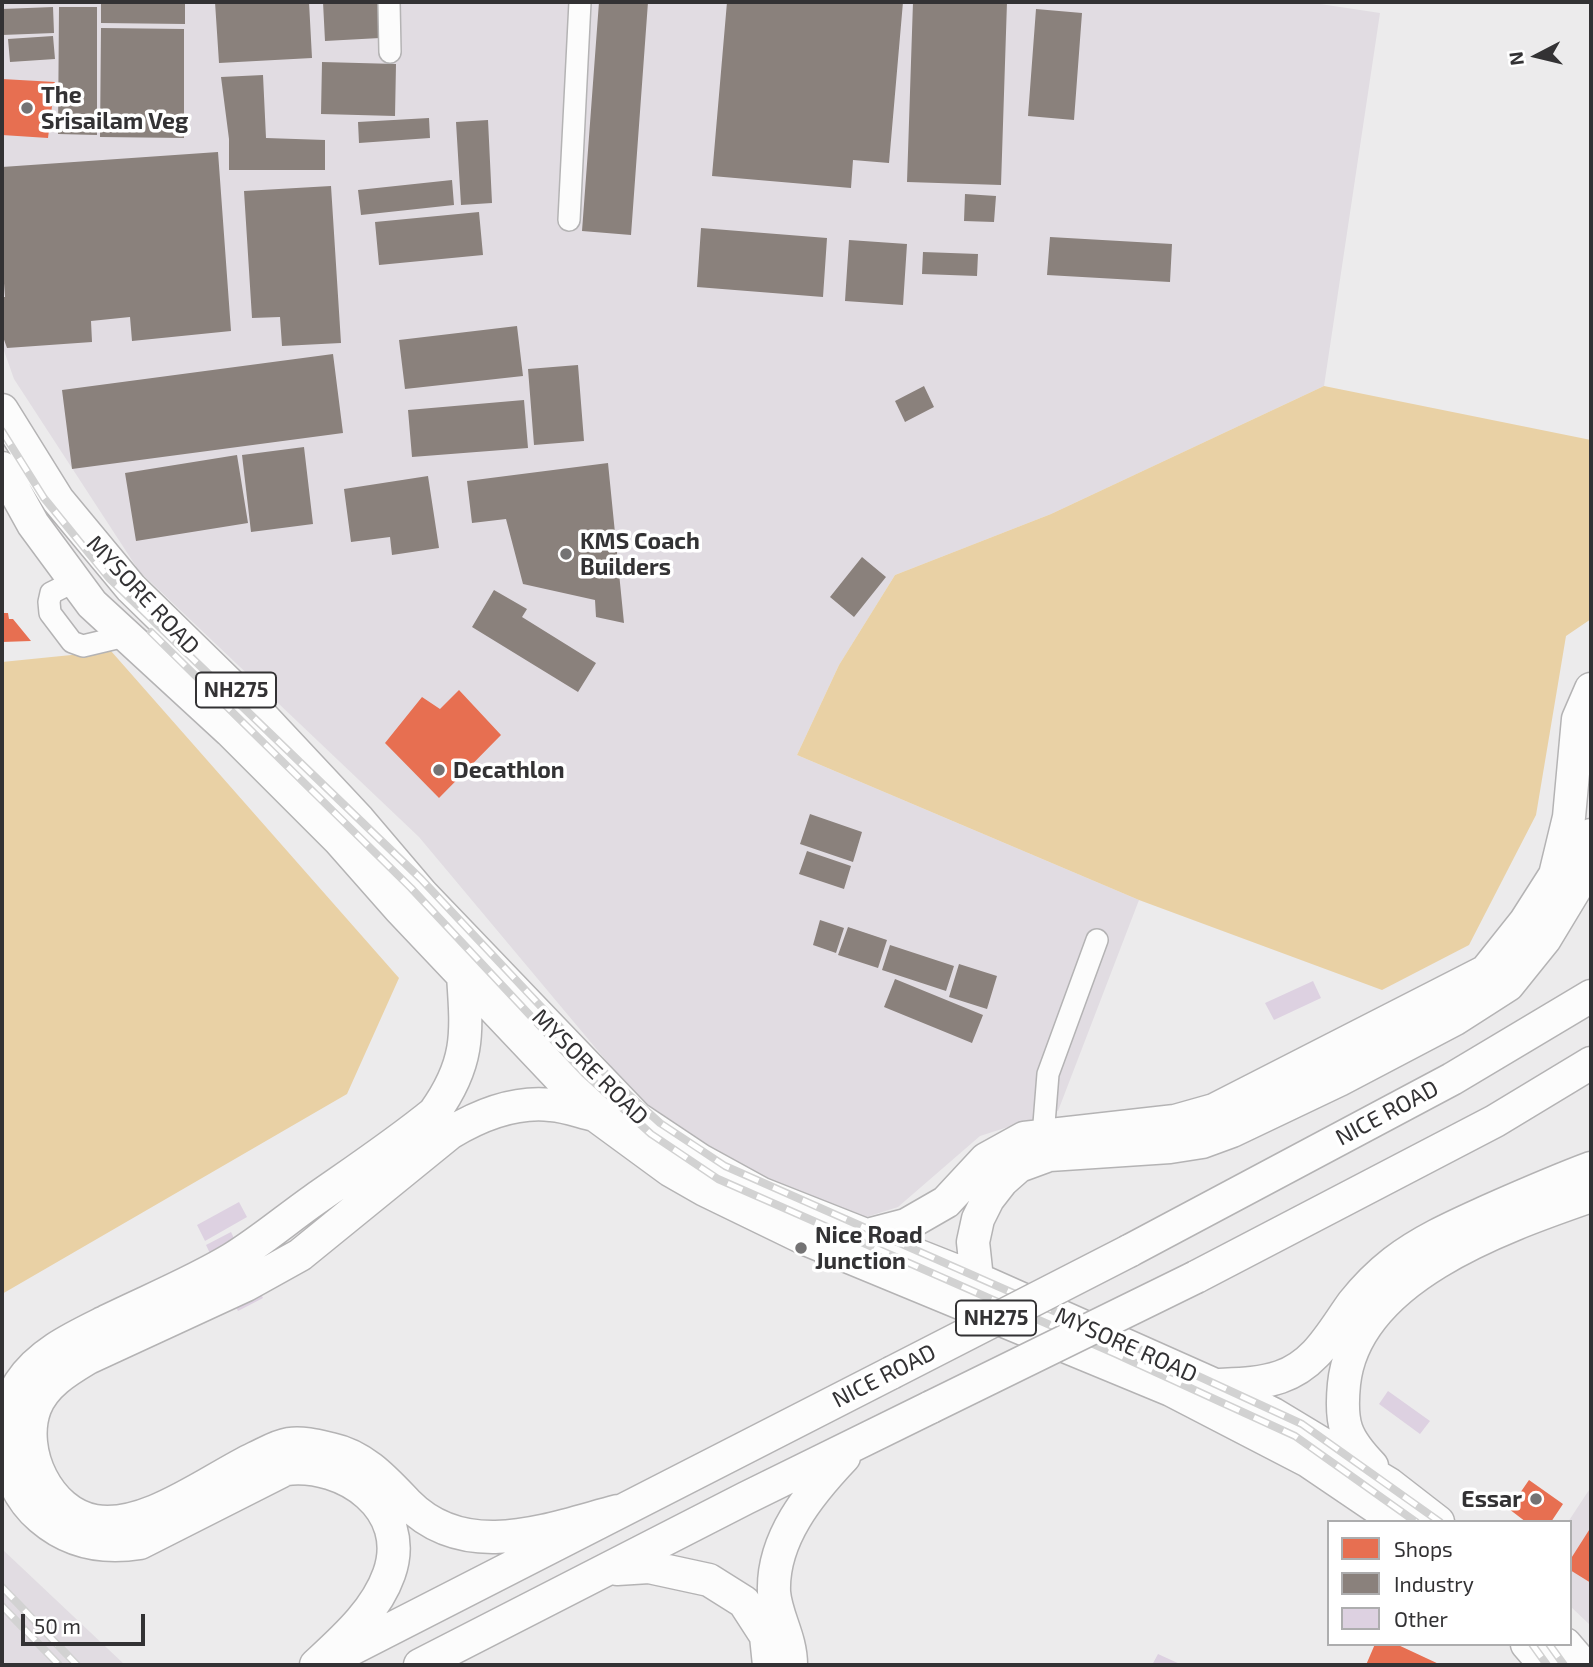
<!DOCTYPE html>
<html>
<head>
<meta charset="utf-8">
<style>
  body { margin:0 }
  #map { position:relative; width:1593px; height:1667px; overflow:hidden; background:#ecebec; font-family:"Exo 2",sans-serif }
  canvas { display:block }
  .frame { position:absolute; inset:0; border:4px solid #333234; pointer-events:none }
  .legend { position:absolute; left:1327px; top:1520px; width:245px; height:126px; box-sizing:border-box; background:#fff; border:2px solid #adadae; margin:0; padding:9px 12px; list-style:none; font-size:21px; color:#333234 }
  .legend li { display:flex; align-items:center; gap:14px; height:35px }
  .legend b { width:35px; border:2px solid #adadae }
  .north { position:absolute; left:1502px; top:21px; width:70px; height:70px; -webkit-text-stroke:5px #fff; paint-order:stroke; rotate:263deg; font-size:19px; font-weight:700; line-height:28px; text-align:center; color:#333234 }
  .north::after { content:''; display:block; margin:auto; width:24px; height:32px; background:#333234; clip-path:polygon(50% 0,100% 100%,50% 72%,0 100%) }
  .scale { position:absolute; left:21px; top:1614px; width:124px; height:32px; box-sizing:border-box; border:4px solid #333234; border-top:0; padding-left:9px; font-size:21px; line-height:24px; white-space:nowrap; color:#333234; -webkit-text-stroke:5px #fff; paint-order:stroke }
</style>
</head>
<body>
<div id="map">
<canvas width="1593" height="1667"></canvas>
<div class="frame"></div>
<ul class="legend">
<li><b style="height:19px;background:#e76f51"></b>Shops</li>
<li><b style="height:19px;background:#8a817c"></b>Industry</li>
<li><b style="height:19px;background:#ddd1e1"></b>Other</li>
</ul>
<div class="north">N</div>
<div class="scale">50 m</div>
</div>
<script>
const ctx = document.querySelector('canvas').getContext('2d');
ctx.lineJoin = 'round';
function fillPath(path, color) { ctx.fillStyle = color; ctx.fill(path, 'evenodd'); }
function trace(path, color, width, dash) { ctx.strokeStyle = color; ctx.lineWidth = width; ctx.lineCap = dash ? 'butt' : 'round'; ctx.setLineDash(dash || []); ctx.stroke(path); }
function write(font, color, halo, rows, align = 'center') {
  ctx.font = font + ' "Exo 2",sans-serif'; ctx.lineWidth = 7; ctx.setLineDash([]); ctx.textBaseline = 'middle'; ctx.strokeStyle = halo; ctx.fillStyle = color; for (const [text, x, y, turn = 0] of rows) {
    ctx.save(); ctx.translate(x, y); ctx.rotate((+turn || 0) * Math.PI / 180); ctx.textAlign = isNaN(turn) ? turn : align; if (halo) ctx.strokeText(text, 0, 0); ctx.fillText(text, 0, 0); ctx.restore();
  }
}
const built = new Path2D(`
  M2,2h1305l73,11 -56,373 -273,128 -156,61 -56,90 -42,90 342,145 -81,211 -78,25 -82,71 -38,12 -121,-53 -84,-47 -236,-282 -280,-266 -125,-192 -12,-34z
  M1591,1487v133l-2,4 -19,-18v-84h-2z
  M2,1549l123,116h-123z`);
const green = new Path2D(`
  M1324,386l267,54v179l-25,17 -30,179 -67,130 -87,45 -243,-90 -342,-145 42,-90 56,-90 156,-61z
  M111,651l288,327 -52,116 -345,200v-632z`);
const shops = new Path2D(`
  M2,79l53,3 -7,56 -46,-3z
  M2,613h6l1,6h4l18,22 -29,1z
  M459,690l42,45 -62,63 -54,-55 37,-46 18,12z
  M1529,1480l34,24 -12,18h-25l-17,-13z
  M1591,1527v56l-21,-13v-10z
  M1375,1644h21l45,21h-75z`);
const industry = new Path2D(`
  M101,2h84v22l-84,-1z
  M215,2h94l3,56 -93,5z
  M323,2h55l2,36 -55,3z
  M599,2h49l-17,233 -49,-4z
  M727,2h176l-14,161 -36,-3 -2,28 -139,-12z
  M913,2h94l-6,183 -94,-3z
  M53,7l1,26 -52,2v-26z
  M59,7h38v128l-39,-1z
  M1036,9l46,4 -8,107 -46,-4z
  M101,28l83,1v109l-84,-1z
  M53,36l2,23 -45,3 -2,-23z
  M322,62l74,2 -1,52 -74,-2z
  M263,75l3,63 59,2v30h-96v-31l-8,-62z
  M429,118l1,20 -71,5 -1,-21z
  M488,120l4,83 -31,2 -5,-83z
  M218,152l13,179 -99,10 -2,-24 -39,4 1,21 -85,6 -5,-14v-37h3l-3,-41v-89z
  M452,180l2,25 -93,10 -3,-25z
  M331,186l10,157 -59,3 -2,-29 -28,1 -8,-127z
  M965,194l31,2 -2,26 -30,-1z
  M479,212l4,43 -104,10 -4,-43z
  M701,228l126,10 -4,59 -126,-10z
  M1050,237l122,7 -2,38 -123,-7z
  M849,240l58,4 -4,61 -58,-4z
  M923,252l55,2 -1,22 -55,-2z
  M517,326l6,50 -118,13 -6,-49z
  M333,354l10,79 -271,36 -10,-79z
  M578,365l6,76 -50,4 -6,-76z
  M924,386l10,21 -29,15 -10,-21z
  M524,400l4,48 -116,9 -4,-47z
  M304,447l9,77 -62,8 -9,-77z
  M237,455l11,68 -112,18 -11,-68z
  M608,463l16,160 -28,-6 -1,-17 -72,-16 -17,-65 -34,4 -5,-42z
  M428,476l11,72 -47,7 -2,-18 -39,5 -7,-53z
  M862,557l24,20 -32,40 -24,-20z
  M494,590l33,19 -5,8 74,46 -18,29 -106,-65z
  M810,814l52,18 -9,30 -53,-18z
  M807,851l44,15 -7,23 -45,-15z
  M820,920l24,8 -8,25 -23,-8z
  M848,927l39,13 -9,28 -40,-13z
  M890,945l64,21 -8,25 -64,-21z
  M959,964l38,12 -10,33 -38,-12z
  M895,979l88,36 -11,28 -88,-36z`);
const building = new Path2D(`
  M1313,981l8,17 -47,22 -9,-17z
  M239,1202l8,15 -42,24 -8,-16z
  M231,1232l32,66 -25,13 -32,-66z
  M1388,1391l42,30 -10,13 -41,-30z
  M1158,1654l24,11h-30z`);
const minor = new Path2D(`
  M389,2l1,50
  M569,220l11,-218
  M75,581l-24,12 -2,9 1,11 22,29 11,4 42,-10
  M1043,1136l5,-62 49,-134`);
const highway = new Path2D(`
  M2,410l56,90 73,88 125,122 103,110 63,74 215,224 63,42 62,34 215,85 238,106 58,29 116,70 49,38
  M2,468l31,56 59,80 138,127 109,109 60,68 196,207 75,55 35,20 103,50 363,150 137,71 90,61
  M595,1115c-14,-3 -29,-9 -44,-10 -36,-4 -71,10 -101,28l-150,122 -54,30 -158,73c-20,12 -44,26 -53,50 -16,43 13,105 60,113 51,9 114,-41 160,-63 11,-5 22,-12 34,-14 14,-2 29,2 42,5 33,7 54,31 76,54 59,60 142,26 211,8
  M864,1236l42,-11 40,-23 40,-43 38,-21 151,-17 39,-11 272,-139 39,-49 30,-47 14,-58 9,-98 13,-30
  M1129,1251l323,-172 139,-83
  M1196,1277l299,-156 96,-58
  M977,1279l-4,-37 5,-23 10,-20 14,-18 17,-15 30,-11 121,-8 32,-5 30,-11 107,-51 116,-61 53,-34 37,-46 35,-58 11,-46
  M1216,1385c21,-1 43,-1 64,-8 36,-12 52,-45 73,-74 11,-14 27,-30 41,-41 29,-22 61,-36 94,-51 34,-15 68,-30 103,-43
  M1372,1466c-27,-28 -32,-42 -28,-82 11,-107 161,-158 247,-188
  M617,1569l32,-2 60,13 35,22 22,34 3,29
  M1527,1644l18,21
  M1565,1644l18,21
  M336,1657l555,-284
  M316,1665c28,-26 60,-54 73,-91 23,-65 -44,-112 -103,-105l-146,74c-37,6 -70,0 -99,-25 -21,-18 -38,-50 -35,-79 1,-19 3,-39 14,-56 20,-31 57,-47 89,-63 41,-20 85,-38 123,-61 29,-18 55,-40 82,-59 40,-28 82,-56 120,-87 36,-50 33,-80 29,-138
  M420,1665l326,-167 185,-91
  M791,1665c0,-28 -15,-48 -17,-73 -2,-53 35,-98 70,-135`);
const rail = new Path2D(`
  M2,431l42,67 65,80 312,301 173,184 66,60 65,43 397,175 180,83 138,98
  M151,632l260,256 173,185 67,61 67,45 398,175 179,82 121,86
  M2,1587l75,78
  M2,1606l57,59
  M1532,1644l15,21
  M1549,1644l15,21`);
const highwayBridge = new Path2D(`
  M891,1373l238,-122
  M931,1407l265,-130`);
const markers = [
  [27,108,7,"#747374"],
  [566,554,7,"#747374"],
  [439,770,7,"#747374"],
  [801,1248,7,"#747374"],
  [1536,1499,7,"#747374"]
];
const shields = [
  [236,690,80],
  [996,1318,80]
];
const shieldNames = [
  ["NH275",236,690],
  ["NH275",996,1318]
];
const poiNames = [
  ["The",41,95],
  ["Srisailam Veg",41,121],
  ["KMS Coach",580,541],
  ["Builders",580,567],
  ["Decathlon",453,770],
  ["Nice Road",815,1235],
  ["Junction",815,1261],
  ["Essar",1522,1499,"right"]
];
const streetNames = [
  ["MYSORE ROAD",143,595,47],
  ["MYSORE ROAD",590,1067,45],
  ["NICE ROAD",1387,1113,-28],
  ["MYSORE ROAD",1126,1345,24],
  ["NICE ROAD",884,1376,-27]
];
fillPath(built, '#e1dce2');
fillPath(green, '#e9d1a5');
fillPath(shops, '#e76f51');
fillPath(industry, '#8a817c');
fillPath(building, '#ddd1e1');
trace(minor, '#b4b3b4', 24);
trace(highway, '#b4b3b4', 35);
trace(minor, '#fcfcfc', 21);
trace(highway, '#fcfcfc', 32);
trace(rail, '#d2d2d2', 8);
trace(rail, '#fff', 5, [16]);
trace(highwayBridge, '#b4b3b4', 35, []);
trace(highwayBridge, '#fcfcfc', 32);
for (const [x, y, r, color] of markers) { const dot = new Path2D(); dot.arc(x, y, r, 0, 2 * Math.PI); ctx.fillStyle = color; ctx.fill(dot); trace(dot, '#fff', 2.5); }
for (const [x, y, w] of shields) { const box = new Path2D(); box.roundRect(x - w / 2, y - 17.5, w, 35, 5); ctx.fillStyle = '#fff'; ctx.fill(box); trace(box, '#333234', 2); }
write('bold 21px', '#333234', null, shieldNames);
write('bold 23px', '#333234', '#fff', poiNames, 'left');
write('23px', '#333234', '#fff', streetNames);
</script>
</body>
</html>
